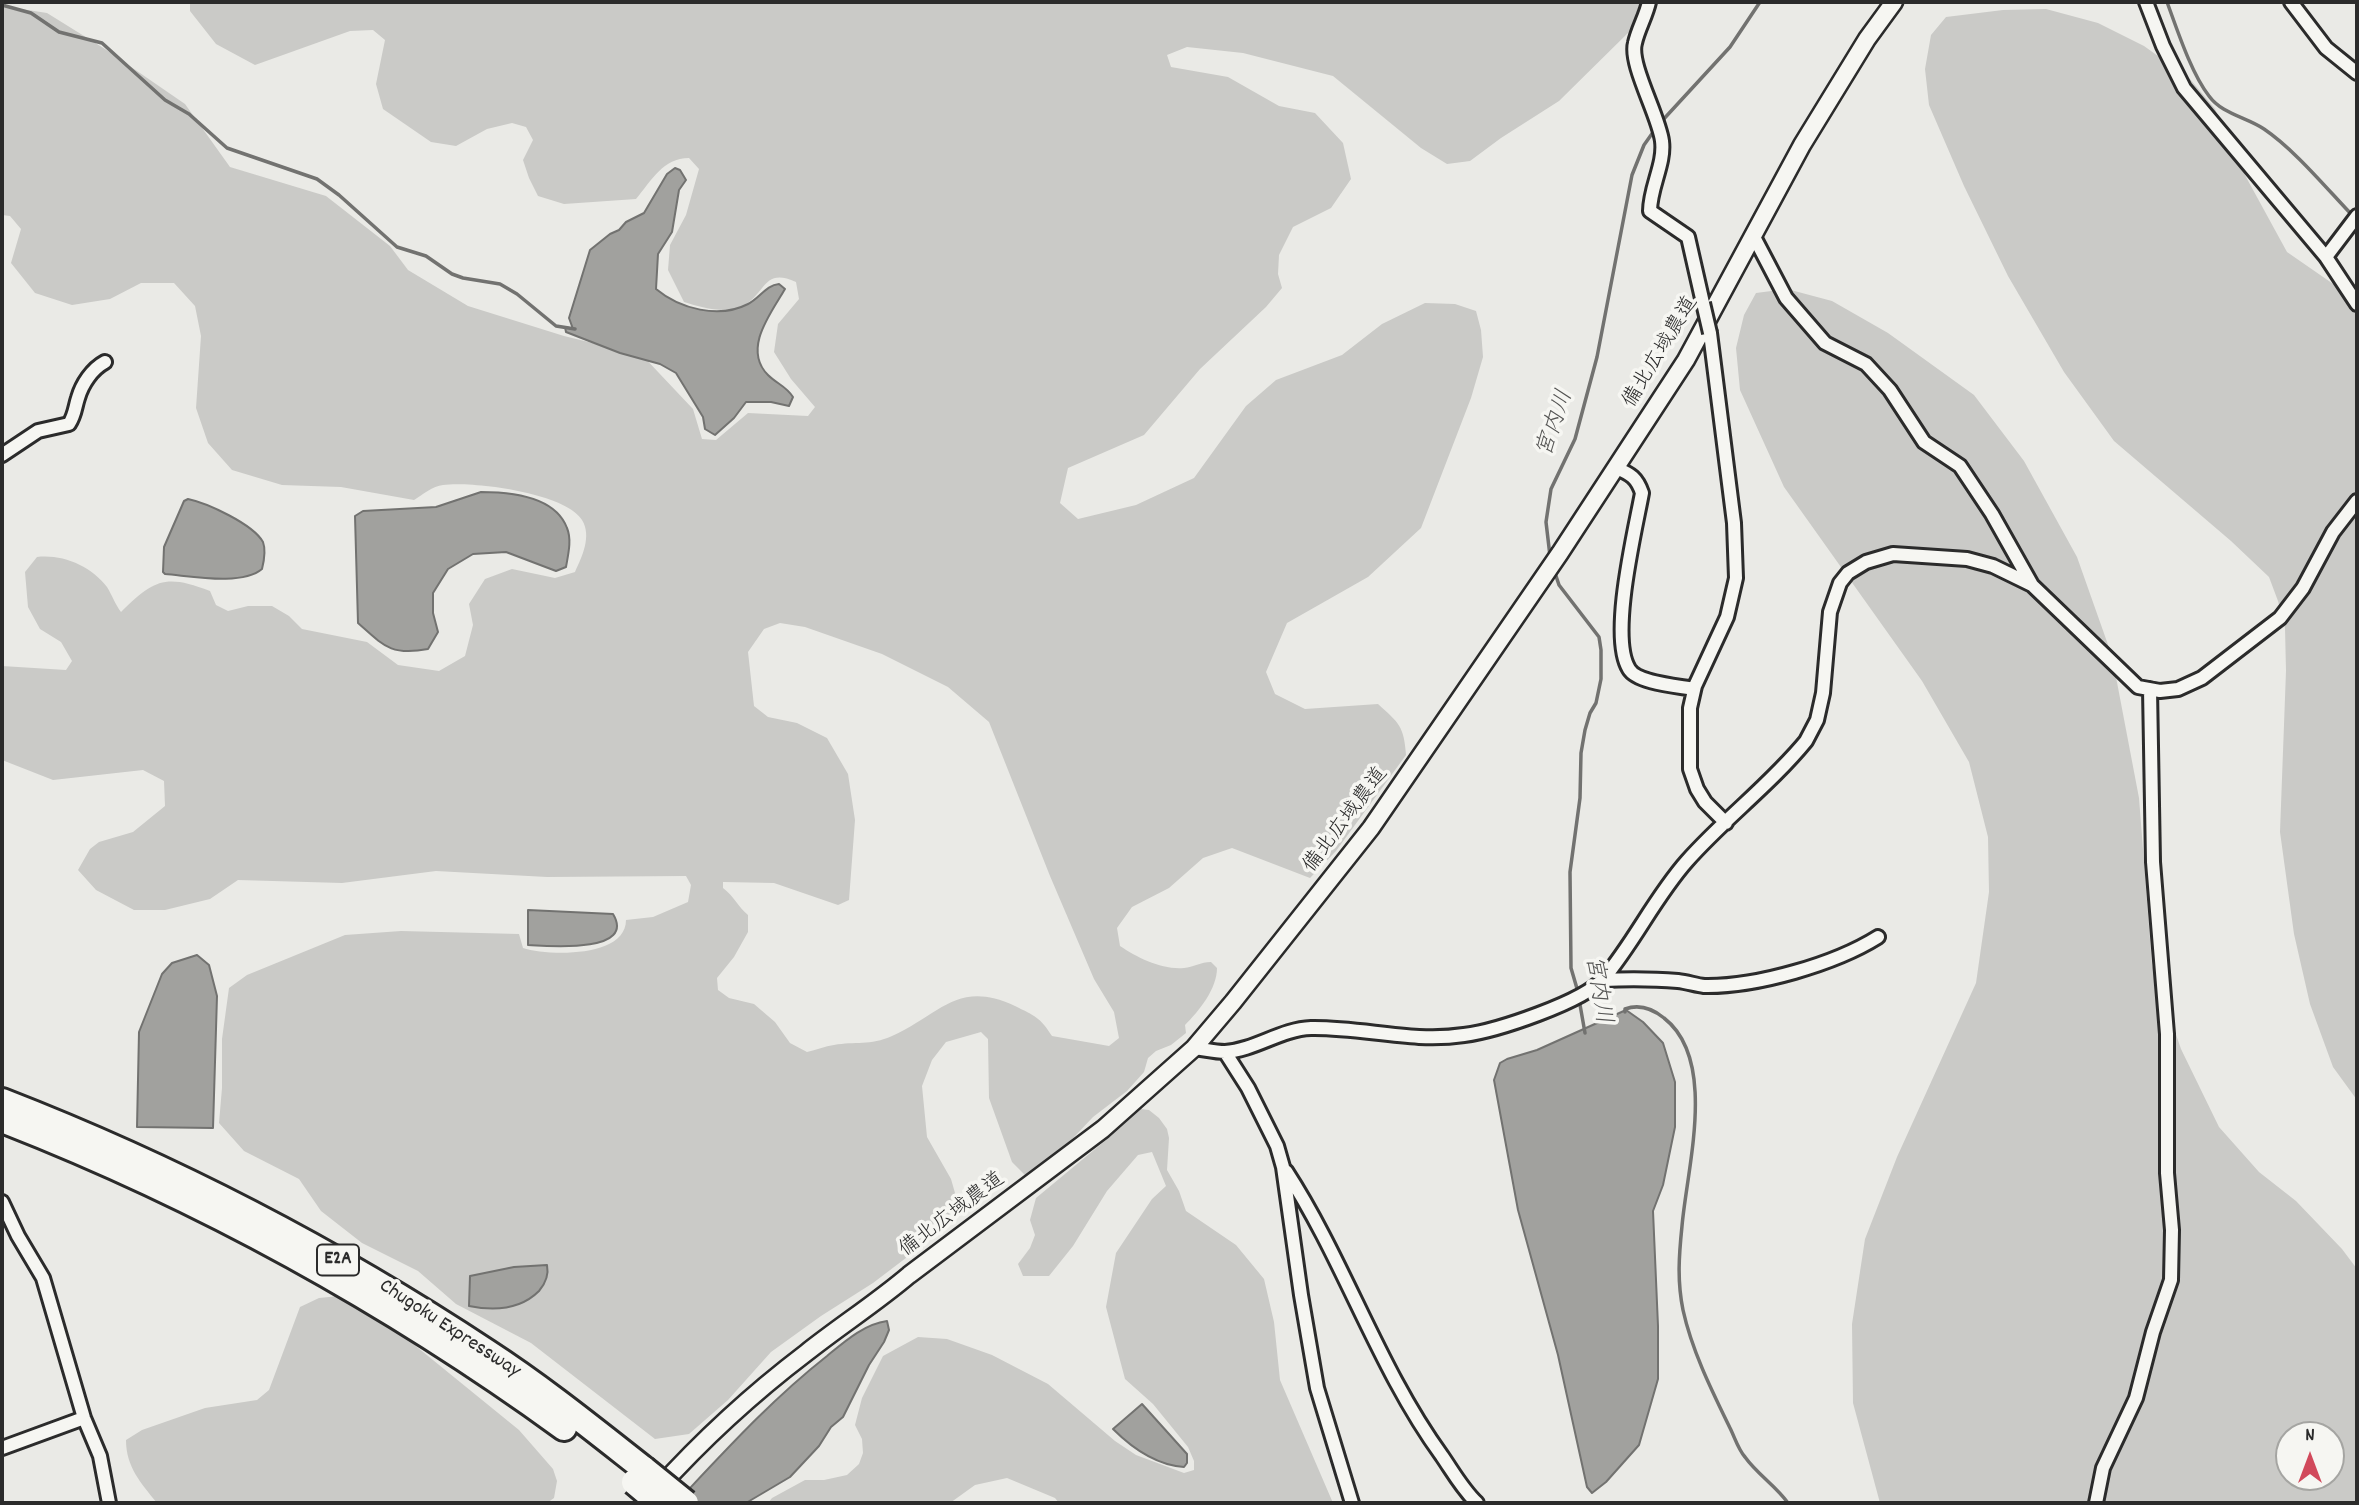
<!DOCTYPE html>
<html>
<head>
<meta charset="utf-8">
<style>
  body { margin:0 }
  #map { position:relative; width:2359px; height:1505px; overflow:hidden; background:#eaeae6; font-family:Dekko,sans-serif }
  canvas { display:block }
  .frame { position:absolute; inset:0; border:4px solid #2b2b2b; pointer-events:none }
  .north { position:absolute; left:2275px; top:1421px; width:70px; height:70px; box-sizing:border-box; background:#f6f6f2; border:2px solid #a5a5a2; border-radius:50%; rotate:0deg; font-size:19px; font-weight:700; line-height:28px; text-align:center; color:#2b2b2b }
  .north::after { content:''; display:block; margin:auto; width:24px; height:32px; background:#d1495b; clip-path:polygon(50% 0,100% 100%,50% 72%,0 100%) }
</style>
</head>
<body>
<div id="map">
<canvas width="2359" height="1505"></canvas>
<div class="frame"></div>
<div class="north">N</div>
</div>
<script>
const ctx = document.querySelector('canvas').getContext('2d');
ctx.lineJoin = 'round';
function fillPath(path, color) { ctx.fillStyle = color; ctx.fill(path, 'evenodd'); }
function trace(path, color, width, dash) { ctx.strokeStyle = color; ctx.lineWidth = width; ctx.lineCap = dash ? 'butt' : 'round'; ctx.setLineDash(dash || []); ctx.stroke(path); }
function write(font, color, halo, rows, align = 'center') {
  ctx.font = font + ' Dekko,"Klee One",sans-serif'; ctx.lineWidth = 7; ctx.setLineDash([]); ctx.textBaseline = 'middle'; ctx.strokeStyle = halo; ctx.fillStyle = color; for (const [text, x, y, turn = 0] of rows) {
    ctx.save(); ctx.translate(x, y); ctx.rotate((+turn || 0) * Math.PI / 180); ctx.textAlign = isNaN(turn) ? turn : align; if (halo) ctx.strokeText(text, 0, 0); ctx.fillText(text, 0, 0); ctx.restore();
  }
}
const green = new Path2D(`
  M190,2h1450l-9,28 -72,71 -58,37 -31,23 -23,3 -26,-16 -88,-72 -90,-23 -56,-6 -20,8 4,12 57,10 51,29 36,7 28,30 8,36 -20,29 -38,19 -14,28 -1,19 4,14 -16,19 -66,62 -56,66 -76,33 -8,35 18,16 58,-14 58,-27 52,-72 30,-26 66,-25 40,-31 43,-21 30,1 21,7 5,19 2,27 -12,41 -50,130 -53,49 -81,46 -21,49 9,22 30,15 73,-5c21,19 26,22 28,51l-70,96 -26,27 -78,-30 -29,10 -34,30 -37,19 -15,21 3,18c18,12 42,24 64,22 9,-1 17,-6 27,-6l6,6c0,21 -18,43 -32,57l1,8 -15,12 -15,6 -8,7 -4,14 -17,19 -34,26 -33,35 -33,25 -15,-15 -23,-64 -1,-59 -7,-7 -35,10 -14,18 -10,26 5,51 24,42 6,21 -13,25 -21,20 -50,38 -52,33 -50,36 -43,48 -39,34 -34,5 -124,-96 -75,-39 -38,-33 -56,-28 -41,-32 -22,-32 -55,-28 -25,-28 3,-35v-49l7,-51 18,-13 98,-40 56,-4 118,3 4,14c25,8 103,10 103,-28l27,-3 35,-15 3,-17 -5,-9 -139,1 -111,-6 -94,12 -104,-3 -28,19 -45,11h-31l-38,-20 -18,-20 12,-21 9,-7 34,-10 32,-26 -1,-25 -21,-11 -90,10 -51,-20v-94l64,4 6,-9 -11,-19 -21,-13 -12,-22 -3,-35 12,-15c26,-3 54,9 70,30 5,8 8,17 14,25 33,-33 45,-38 89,-21l6,14 12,6 20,-5h24l17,10 13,13 65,13 31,23 41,6 26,-15 8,-31 -4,-21 16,-25 27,-10 43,9 20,-6c7,-15 17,-36 7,-52 -16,-27 -109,-39 -139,-35 -10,1 -21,10 -29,15l-73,-13 -59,-2 -50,-15 -24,-27 -12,-35 5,-72 -6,-30 -21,-23h-33l-31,16 -38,6 -37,-12 -24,-30 10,-34 -11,-13 -8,-1v-209l45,7 58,36 80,55 45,63 96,29 64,50 18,24 60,36 96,30 78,19 51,54 9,30 14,1 32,-27 60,3 7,-9 -24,-28 -17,-27 4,-28 21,-25 -3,-17c-33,-15 -30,12 -53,24 -16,9 -43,1 -59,-4l-16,-32 2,-25 16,-30 13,-46 -10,-11c-26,0 -37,22 -53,41l-72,5 -26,-8 -9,-18 -6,-18 10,-20 -7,-13 -14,-4 -25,6 -31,17 -25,-4 -48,-33 -7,-25 9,-44 -12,-10 -23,1 -95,34 -39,-21 -26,-33zM780,623l25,4 77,27 66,33 41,35 61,154 44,103 20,33 5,26 -10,8 -57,-10c-12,-19 -17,-20 -37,-30 -58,-27 -75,9 -123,30 -22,10 -37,5 -58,9 -9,1 -18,5 -27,7l-17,-9 -15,-21 -21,-18 -25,-6 -11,-8 -1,-12 17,-21 14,-25v-17c-10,-8 -14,-19 -25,-27v-6l51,1 64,22 11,-5 6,-80 -7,-46 -21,-36 -30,-15 -29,-6 -14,-11 -6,-54 16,-23z
  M2046,9l52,14 46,23 46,33 25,30 31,68 41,75 52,36 18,3v809l-24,-33 -23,-63 -16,-70 -14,-102 6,-161 -1,-43 -7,-27 -9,-24 -38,-36 -117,-100 -50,-69 -56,-96 -44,-90 -35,-81 -4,-36 6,-34 15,-18 57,-7z
  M1787,289l45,12 56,32 86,62 50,66 53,96 35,99 27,142 13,167 29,84 38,78 40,45 37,29 46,48 15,20v234h-477l-27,-100 -1,-79 13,-85 32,-82 79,-174 13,-91 -1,-55 -19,-75 -47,-81 -138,-194 -44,-97 -4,-42 8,-33 12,-22zM2289,1435h42v42h-42z
  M1141,1109l8,1 10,8 8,11 2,9 -2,32 12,21 7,20 50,34 28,34 10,43 6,58 53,123h-274l-4,-5 -48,-20 -32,7 -25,18h-182l4,-5 33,-18h19l23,-5 12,-11 4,-11 -1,-14 -7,-14 7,-27 21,-42 35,-19 29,2 45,16 56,29 67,57 21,14 48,18 10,-3v-9l-6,-14 -35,-43 -28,-25 -19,-72 10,-54 36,-54 14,-13 -14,-34 -14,3 -31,36 -34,55 -24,30h-26l-5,-12 12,-16 5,-13 -5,-15 6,-22 70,-58 12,-15z
  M339,1296l30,12 150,122 34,39 4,12 -3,17 -7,5h-390c-16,-20 -31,-36 -31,-63l16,-10 63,-22 52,-8 12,-10 31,-83 19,-9z`);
const water = new Path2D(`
  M675,168l5,2 6,10 -7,10 -7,42 -14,22 -2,35c24,20 63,30 92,15 12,-6 18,-19 31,-20l6,5c-14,24 -43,60 -17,86 9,9 18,11 25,22l-4,9 -18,-4h-25l-12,16 -19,17 -10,-6 -2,-12 -27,-44 -16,-9 -40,-11 -54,-21 -1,-5 8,2 -4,-11 21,-68 20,-16 9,-4 7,-8 18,-9 23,-39z
  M481,492c29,0 74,4 86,36 5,12 1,27 -1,39l-10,4 -50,-19 -33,2 -25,15 -15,24v20l5,19 -10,17c-37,7 -44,-3 -70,-26l-3,-107 8,-5 73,-4z
  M188,499c19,4 65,25 75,43 3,8 1,19 -1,27 -20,17 -71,7 -97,5l-2,-2 1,-25 20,-46z
  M528,910l85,4c24,40 -67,32 -85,31z
  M197,955l12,10 8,31 -4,132 -76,-1 2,-95 23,-58 10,-11z
  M1626,1010l17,12 20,21 12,39v45l-12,58 -10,26 5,115v53l-19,66 -33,37 -14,11 -5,-6 -29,-132 -40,-145 -24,-130 6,-17 7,-4 30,-9z
  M547,1265c2,10 -2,19 -8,26 -19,19 -45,20 -70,15l1,-30 44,-9z
  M887,1321l2,9 -5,12 -15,23 -26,52 -12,10 -12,19 -29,31 -44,26h-70c48,-51 95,-103 151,-147 17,-14 37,-32 60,-35z
  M1142,1404l45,50v9l-3,4c-29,-2 -52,-19 -71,-38z`);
const stream = new Path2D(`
  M2167,2c10,27 24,71 42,94 13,18 37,21 55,33 31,21 63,60 89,87
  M2,5l29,8 28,19 43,11 63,57 24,14 38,34 90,31 22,16 58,52 29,9 26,18 11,4 37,6 17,10 39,32 19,3
  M1661,122l69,-75 30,-45
  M1550,556l-4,-34 5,-33 24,-50 22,-82 35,-182 12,-30 12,-17
  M1554,570l5,15 40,52 2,13v29l-5,24 -6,10 -5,17 -4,23 -1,45 -10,74 1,96 7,24
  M1579,999l6,34
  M1625,1012v-3c14,-5 28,0 39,9 54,42 23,149 18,208 -3,29 -5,55 1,84 9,41 29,81 47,118 5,10 8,21 15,29 12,17 31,29 43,46`);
const minor = new Path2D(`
  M1649,2c-3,14 -11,27 -14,41 -6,21 24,73 27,98 3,23 -12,46 -12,70l38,26 15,66
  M2146,2l17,44 21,42 142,169 31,47
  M2291,2l35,46 31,25
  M1753,235l33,63 39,45 41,21 24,26 34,52 36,24 32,48 40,71 106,102 22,4 18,-2 24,-11 78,-60 23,-30 30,-56 24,-31
  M2326,257l31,-41
  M1710,333l24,190 2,55 -9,39 -32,69 -5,22v61l7,20 8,13 21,21
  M2,455l36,-24 31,-7c6,-9 6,-17 9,-26 4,-14 14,-29 27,-36
  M1616,468c15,6 21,10 26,25 -7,38 -33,144 -13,176 8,14 49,17 65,20
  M1603,980c25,-1 50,-1 75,1 9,1 18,4 26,5 52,1 131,-22 174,-49
  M1194,1048c9,1 21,4 31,4 30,-2 56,-23 86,-24 52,-1 101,15 153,7 32,-4 120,-33 140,-57 31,-37 51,-81 83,-117 37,-42 83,-76 119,-120l11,-21 6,-27 7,-81 10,-29 8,-10 18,-11 27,-8 74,5 26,7 39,19
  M1225,1052l23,36 29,58 6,21 18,128 16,93 35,115
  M1286,1171c59,91 92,197 156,285 11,16 21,34 35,47
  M2,1202l16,34 25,42 41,140 16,38 9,47
  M2,1448l82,-30
  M2096,1503l7,-35 33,-70 17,-66 18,-52 1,-50 -5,-57v-139l-14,-172 -3,-173`);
const tertiary = new Path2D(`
  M657,1490c46,-51 95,-96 149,-137 34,-27 70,-50 103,-78l194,-146 91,-81 39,-46 138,-174 189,-275 126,-193 116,-215 65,-106 27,-37`);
const motorway = new Path2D(`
  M2,1101c170,66 332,150 485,251 54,35 106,77 157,117
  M2,1120c200,78 388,182 562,308`);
const minorBridge = new Path2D(`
  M1703,303l7,30`);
const motorwayBridge = new Path2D(`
  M644,1469l42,34
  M634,1482l25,21`);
const shields = [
  [338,1260,42]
];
const shieldNames = [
  ["E2A",338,1260]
];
const streetNames = [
  ["備北広域農道",1662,353,-59],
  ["備北広域農道",1347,821,-53],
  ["備北広域農道",953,1216,-37],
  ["Chugoku Expressway",449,1330,33]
];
const waterNames = [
  ["宮内川",1557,424,-71],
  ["宮内川",1596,990,81]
];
fillPath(green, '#cacac7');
fillPath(water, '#a1a19e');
trace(water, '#727270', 2);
trace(stream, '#727270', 3.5);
trace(minor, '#2b2b2b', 18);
trace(tertiary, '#2b2b2b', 21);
trace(motorway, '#2b2b2b', 30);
trace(minor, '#f6f6f2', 12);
trace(tertiary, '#f6f6f2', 16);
trace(motorway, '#f6f6f2', 24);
trace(minorBridge, '#2b2b2b', 18, []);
trace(motorwayBridge, '#2b2b2b', 30, []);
trace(minorBridge, '#f6f6f2', 12);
trace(motorwayBridge, '#f6f6f2', 24);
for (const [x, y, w] of shields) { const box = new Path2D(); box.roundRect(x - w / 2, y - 15.5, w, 31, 5); ctx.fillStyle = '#f6f6f2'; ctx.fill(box); trace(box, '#2b2b2b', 2); }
write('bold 19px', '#2b2b2b', null, shieldNames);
write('21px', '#2b2b2b', '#f6f6f2', streetNames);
write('italic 23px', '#545453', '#f6f6f2', waterNames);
</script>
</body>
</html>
